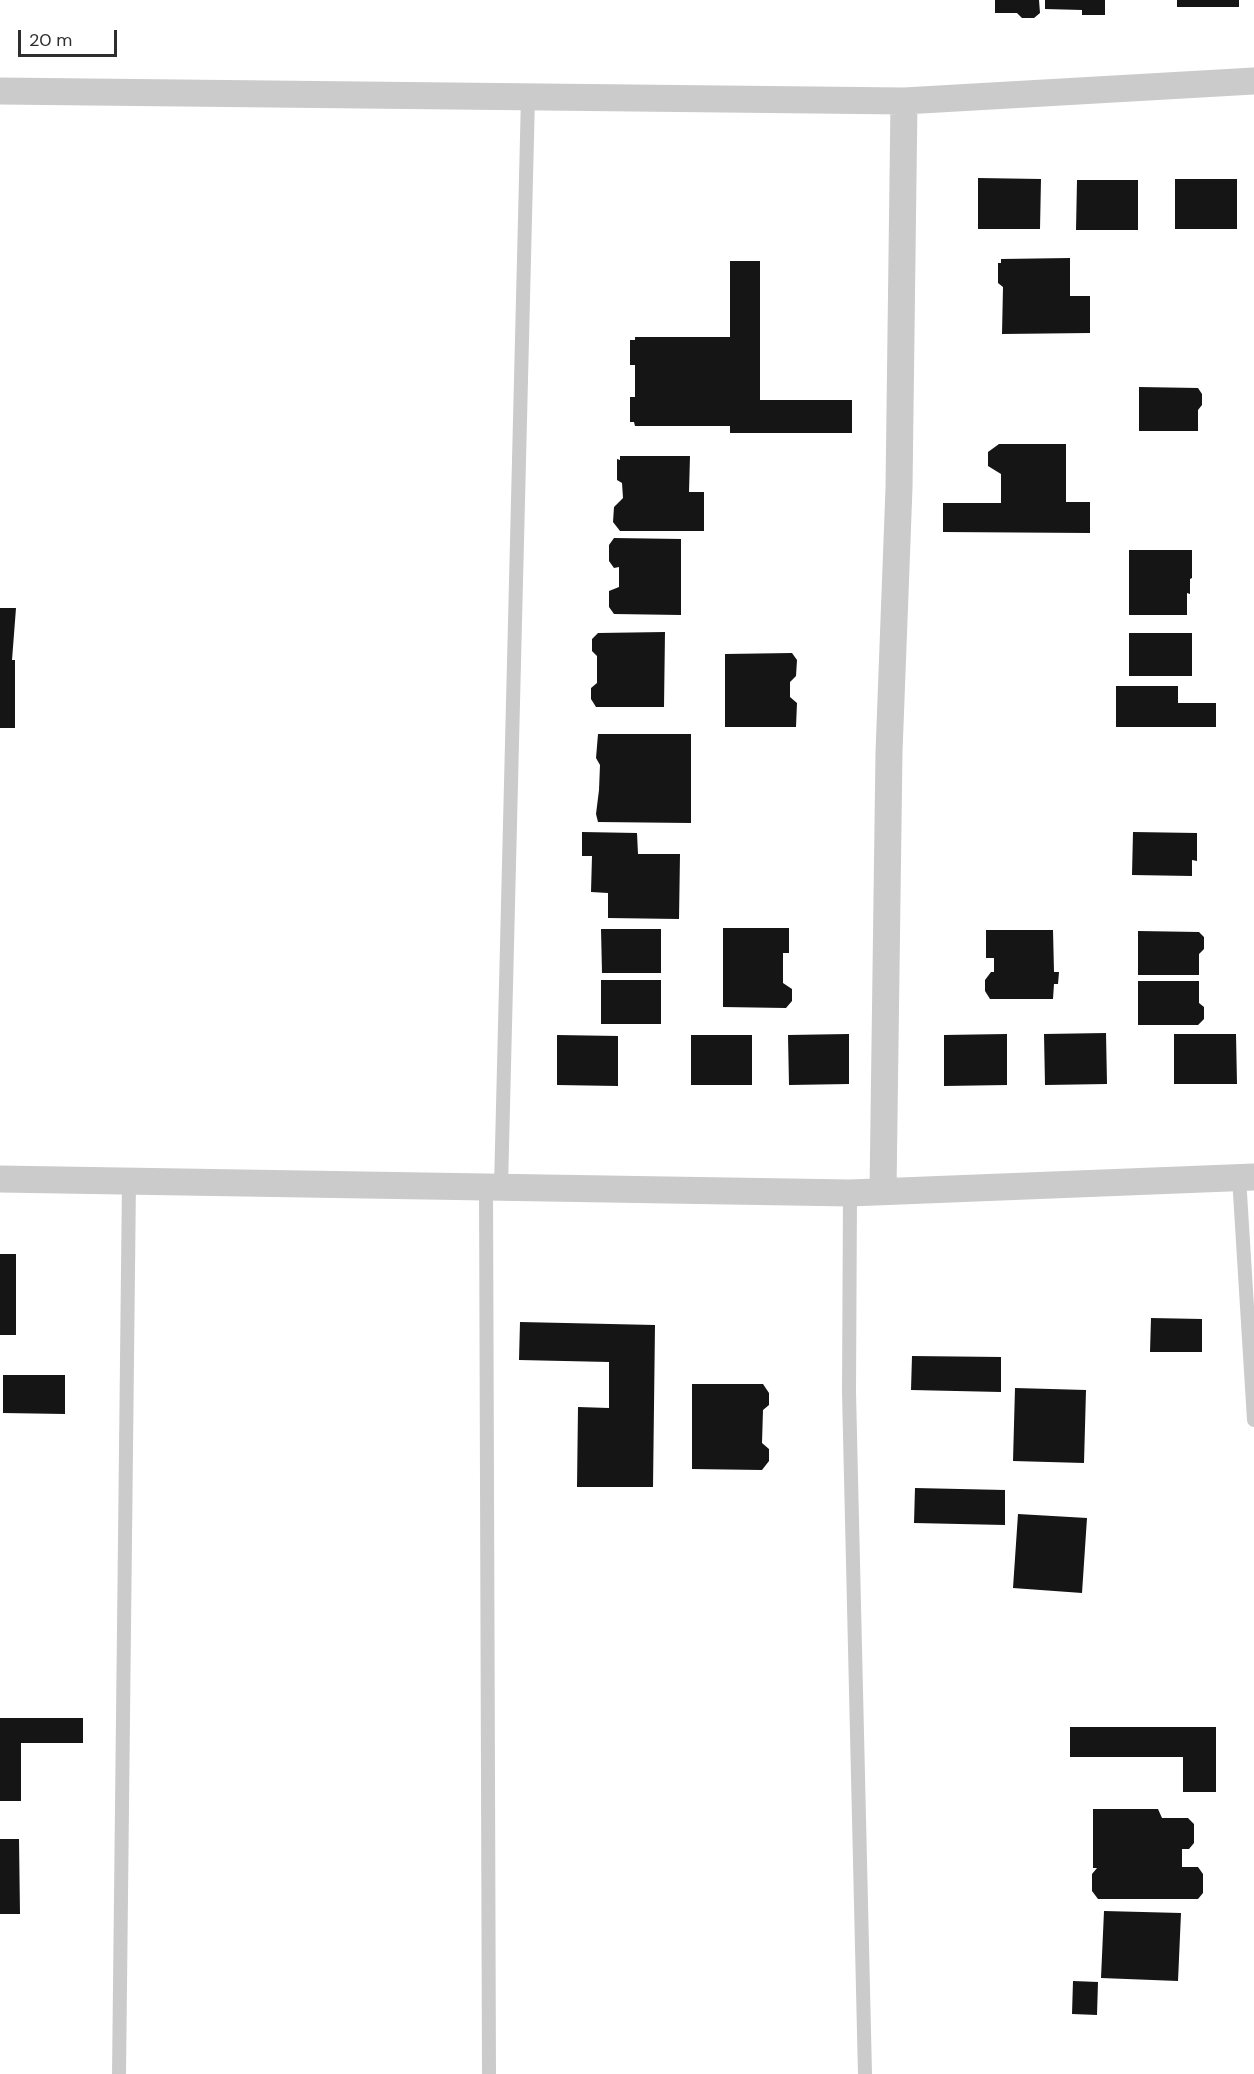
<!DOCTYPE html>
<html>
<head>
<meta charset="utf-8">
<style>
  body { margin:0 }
  #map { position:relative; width:1254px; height:2074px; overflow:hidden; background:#fff; font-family:"DM Sans",sans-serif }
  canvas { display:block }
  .scale { position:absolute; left:18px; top:30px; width:99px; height:27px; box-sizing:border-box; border:3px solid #2e2e2e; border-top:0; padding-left:8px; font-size:18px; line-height:21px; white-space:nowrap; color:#2e2e2e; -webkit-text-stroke:4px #fff; paint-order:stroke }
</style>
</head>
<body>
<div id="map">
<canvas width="1254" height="2074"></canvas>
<div class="scale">20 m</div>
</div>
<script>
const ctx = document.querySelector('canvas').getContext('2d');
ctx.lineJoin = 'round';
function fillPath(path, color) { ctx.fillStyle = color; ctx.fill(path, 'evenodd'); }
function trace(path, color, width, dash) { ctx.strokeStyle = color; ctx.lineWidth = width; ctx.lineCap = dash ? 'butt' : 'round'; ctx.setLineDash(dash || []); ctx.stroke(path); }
const building = new Path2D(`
  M995,0h44l1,13 -6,5h-12l-5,-5h-22z
  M1045,0h60v15h-23v-5l-37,-1z
  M1177,0h62v7h-62z
  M978,178l63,1 -1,50h-62z
  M1175,179h62v50h-62z
  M1077,180h61v50h-62z
  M1070,258v38h20v37l-88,1 1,-47 -5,-4v-20h3v-4z
  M730,261h30v139h92v33h-122v-7h-95l-1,-4h-4v-25h5v-32h-5v-25h5v-3h95z
  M1139,387l59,1 4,6v11l-4,5v21h-59z
  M999,444h67v58h24v31l-147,-1v-29h58v-29l-13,-8v-14z
  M620,456h70l-1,36h15v39h-84l-7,-9 1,-15 9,-9 -1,-15 -5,-3v-21l3,1z
  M614,538l67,1v76l-67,-1 -5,-7v-16l10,-4v-20l-5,1 -5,-7v-16z
  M1129,550h63v28l-2,1v15l-3,-1v22h-58z
  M0,608h16l-4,52h3v68h-15z
  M665,632l-1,75h-68l-5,-8v-11l6,-5v-27l-5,-5v-12l6,-6z
  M1129,633h63v43h-63z
  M792,653l5,7 -1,16 -6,6v15l7,6 -1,24h-71v-73z
  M1116,686h62v17h38v24h-100z
  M598,734h93v89l-93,-1 -2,-8 3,-24 1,-25 -4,-7z
  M582,832l55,1 1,21h42l-1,65 -71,-1v-25l-17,-1 1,-36h-10z
  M1133,832l64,1v28l-5,-1v16l-60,-1z
  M723,928h66v25h-6v30l9,6v12l-6,7 -63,-1z
  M601,929h60v44h-59z
  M986,930h67l1,42h5l-1,12h-4l-1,15h-63l-5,-8v-11l6,-8h3v-14h-8z
  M1138,931l61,1 5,5v12l-5,5v21h-61z
  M601,980h60v44h-60z
  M1138,981h61v22l5,4v12l-6,6h-60z
  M1106,1033l1,51 -62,1 -1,-51z
  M849,1034v50l-60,1 -1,-50z
  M1007,1034v51l-63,1v-51z
  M1174,1034h62l1,50h-63z
  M557,1035l61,1v50l-61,-1z
  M691,1035h61v50h-61z
  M0,1254h16v81h-16z
  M1151,1318l51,1v33h-52z
  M520,1322l135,3 -2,162h-76l1,-80 31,1v-46l-90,-2z
  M912,1356l89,1v35l-90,-2z
  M3,1375h62v39l-62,-1z
  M692,1384h71l6,9v12l-6,5 -1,33 7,6v12l-7,9 -70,-1z
  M1015,1388l71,2 -2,73 -71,-2z
  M915,1488l90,2v35l-91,-2z
  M1018,1514l69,4 -5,75 -69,-5z
  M0,1718h83v25h-62v58h-21z
  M1070,1727h146v65h-33v-35h-113z
  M1093,1809h65l4,9h26l6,6v19l-5,6h-7v18h16l5,7v19l-5,6h-100l-6,-8v-17l5,-6h-4z
  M0,1839h19l1,75h-20z
  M1104,1911l77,2 -3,68 -77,-3z
  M1073,1981l25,1 -1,33 -25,-1z`);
const lane = new Path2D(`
  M1239,1177l15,243
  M486,1187l3,887
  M501,1187l27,-1090
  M850,1193l-1,199 16,682
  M119,2074l10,-893`);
const street = new Path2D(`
  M0,91l904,10 350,-20
  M0,1179l850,14 404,-16
  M883,1191l6,-439 10,-264 5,-387`);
fillPath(building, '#151515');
trace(lane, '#cbcbcb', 14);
trace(street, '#cbcbcb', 27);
</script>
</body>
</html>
